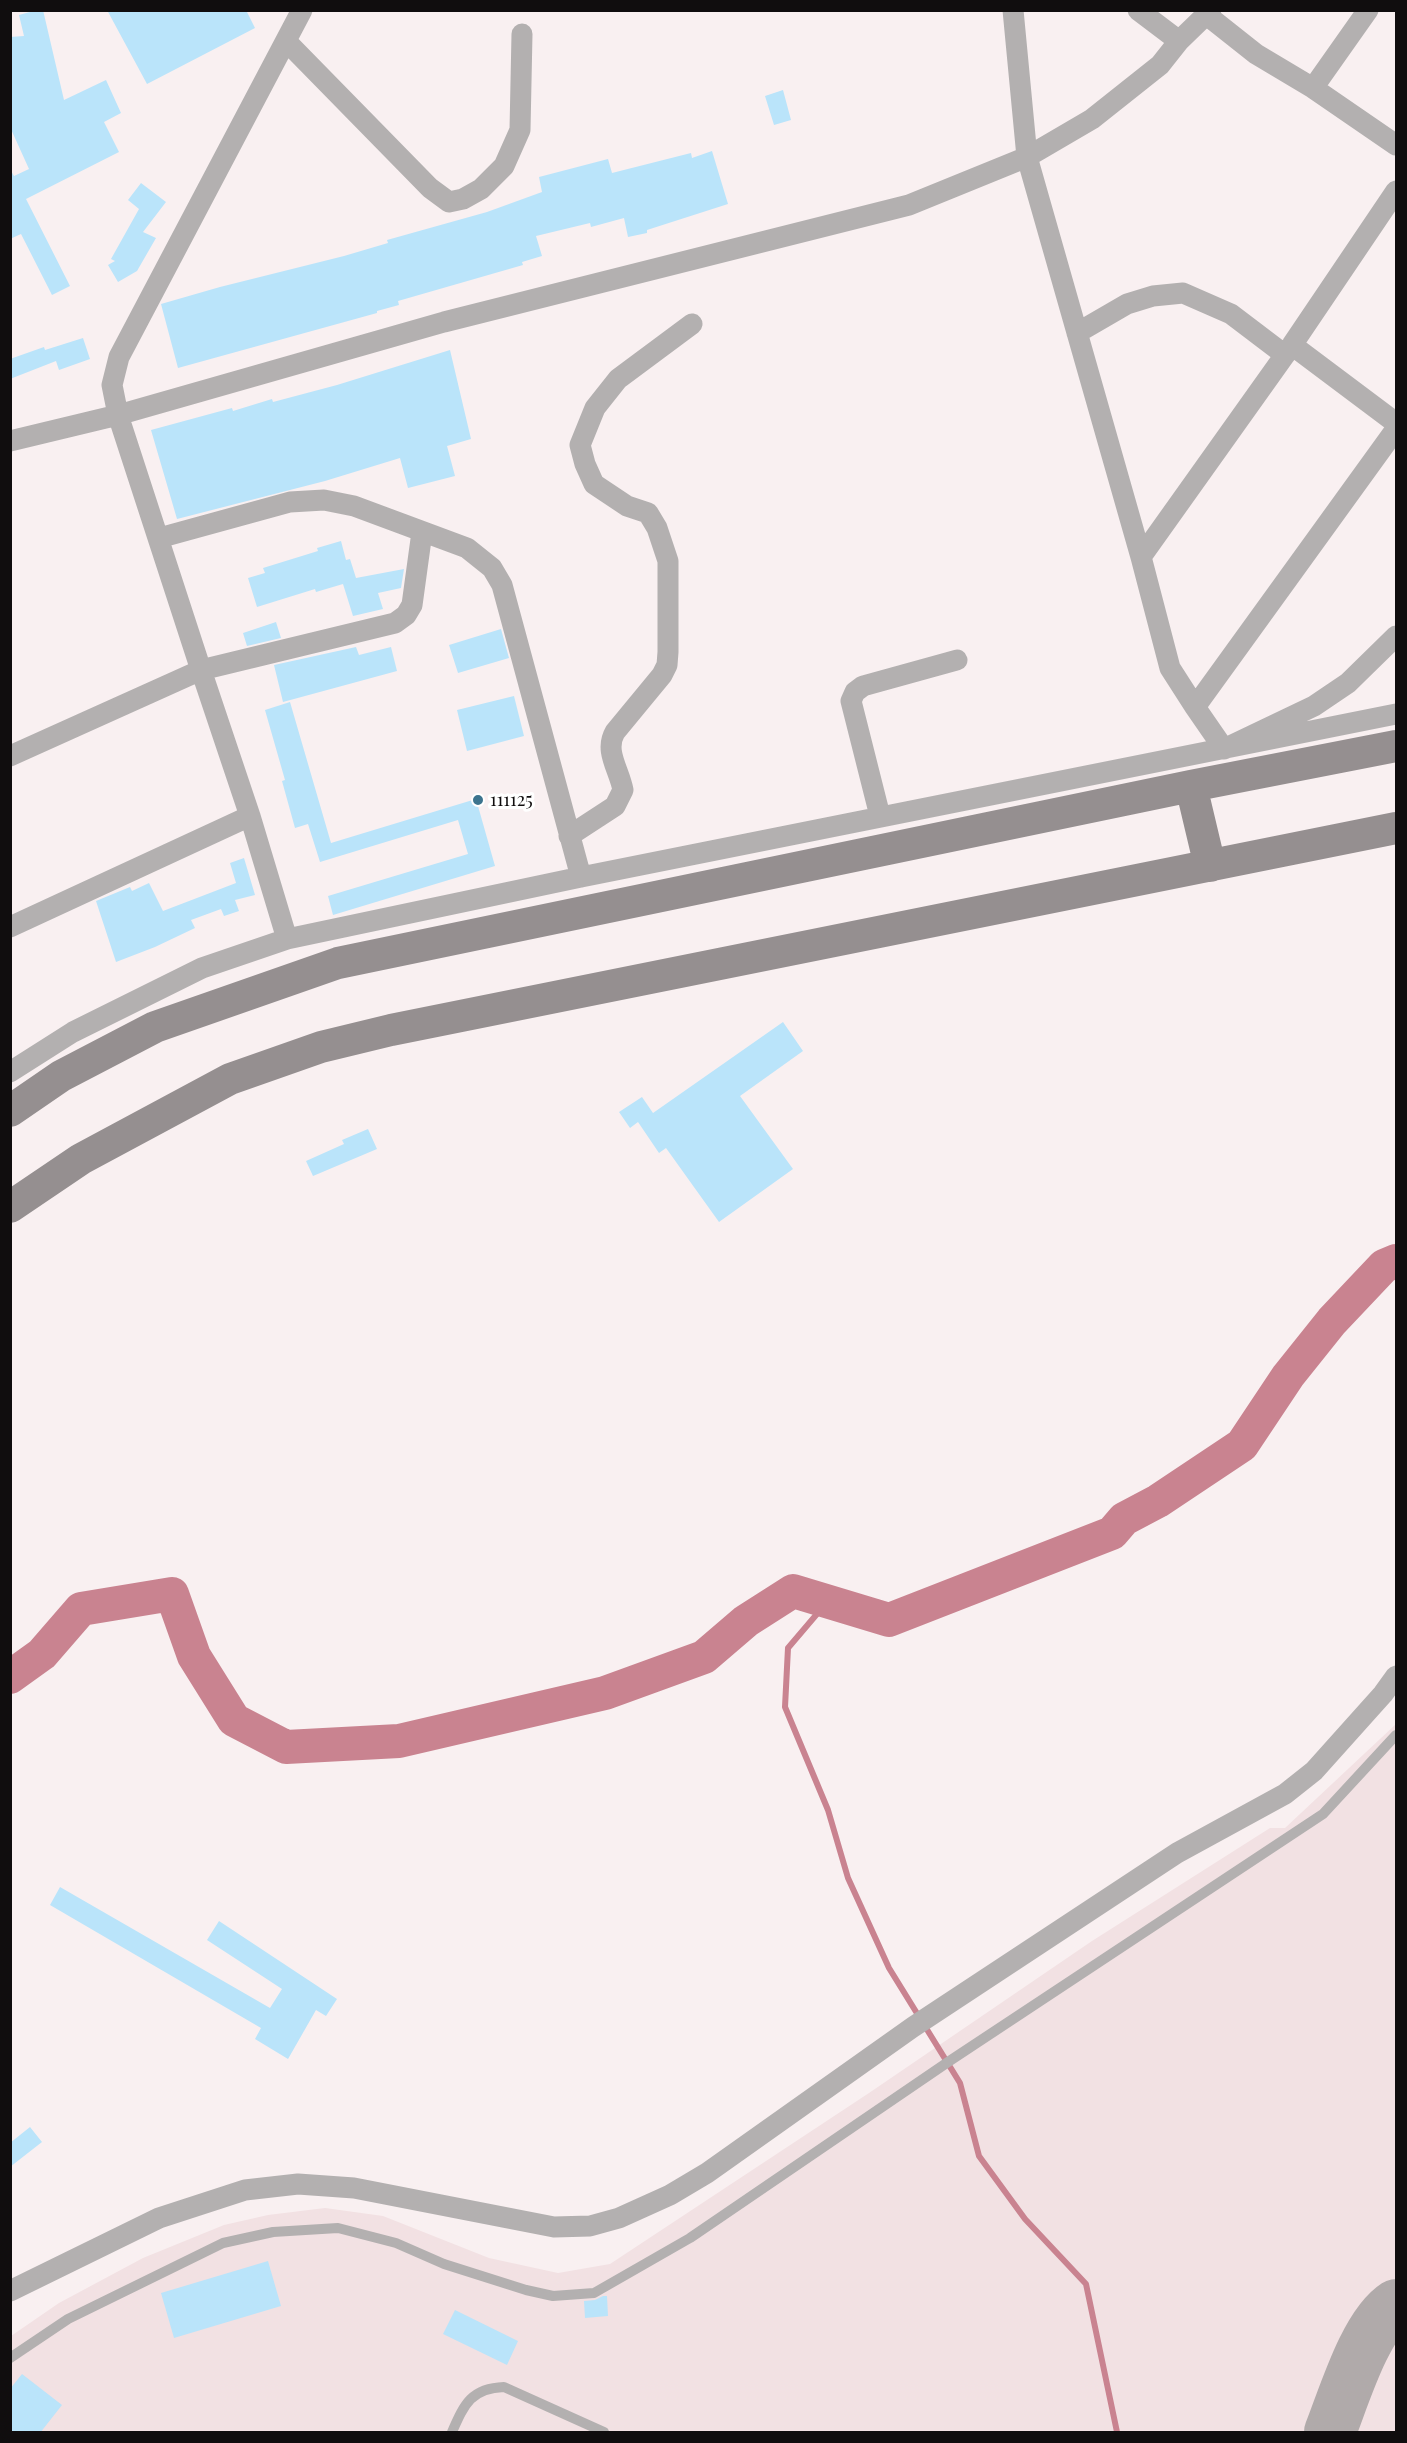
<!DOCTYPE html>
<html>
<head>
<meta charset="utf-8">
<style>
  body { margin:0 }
  #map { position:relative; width:1407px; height:2443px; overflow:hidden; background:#f9f0f1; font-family:"Playfair Display",serif }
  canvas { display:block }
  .frame { position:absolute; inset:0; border:12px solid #100d0e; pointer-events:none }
</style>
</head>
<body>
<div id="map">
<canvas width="1407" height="2443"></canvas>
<div class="frame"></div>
</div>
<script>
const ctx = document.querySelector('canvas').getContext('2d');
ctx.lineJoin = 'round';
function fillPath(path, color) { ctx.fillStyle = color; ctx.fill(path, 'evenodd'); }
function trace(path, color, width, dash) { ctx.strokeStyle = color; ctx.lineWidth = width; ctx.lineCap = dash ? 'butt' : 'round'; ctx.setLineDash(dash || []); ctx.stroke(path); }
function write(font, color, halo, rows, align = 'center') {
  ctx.font = font + ' "Playfair Display",serif'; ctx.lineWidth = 6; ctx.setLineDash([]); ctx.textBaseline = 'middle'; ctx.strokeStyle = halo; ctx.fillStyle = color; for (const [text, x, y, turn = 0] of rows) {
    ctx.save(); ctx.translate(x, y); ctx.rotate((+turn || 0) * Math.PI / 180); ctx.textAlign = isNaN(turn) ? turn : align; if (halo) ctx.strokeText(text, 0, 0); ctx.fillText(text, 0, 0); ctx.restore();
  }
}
const built = new Path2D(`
  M1396,1724v708h-1385v-96l48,-33 84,-45 81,-33 44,-10 57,-7 58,8 106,42 69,15 52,-9 259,-171 223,-152 178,-113h15z`);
const stream = new Path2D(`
  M828,1601l-40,47 -3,59 43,103 20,68 41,90 71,115 19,73 46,63 61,65 31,148`);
const river = new Path2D(`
  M10,1677l32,-23 39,-45 91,-15 22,62 40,64 52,27 113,-6 206,-48 99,-36 42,-36 47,-30 96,29 223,-87 12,-14 34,-18 84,-56 46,-69 44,-55 52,-55 12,-5`);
const taxiway = new Path2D(`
  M1330,2432c14,-35 35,-107 66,-127`);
const building = new Path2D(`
  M37,10h6l21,90 42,-20 15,33 -17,9 15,30 -93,47 44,87 -18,9 -31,-61 -11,5v-70l4,7 15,-7 -19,-42v-90l14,-1 -5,-21z
  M107,10h139l9,18 -108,56z
  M783,90l8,30 -17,5 -9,-29z
  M712,151l16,53 -81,26v3l-19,4 -4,-19 -33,9 -1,-4 -54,13 6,20 -20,6 1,3 -125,36 1,4 -22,6v2l-199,55 -17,-64 59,-17 124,-31 44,-13 -1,-3 100,-28 55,-20 -3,-15 69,-18 4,14 79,-20 1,5z
  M141,183l25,19 -23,30 13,6 -19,33 -19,11 -10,-17 7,-4 -4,-2 28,-50 -11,-9z
  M83,338l7,21 -31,11 -3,-9 -46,18v-20l34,-12 1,3z
  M450,350l21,89 -24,7 8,30 -47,12 -8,-30 -75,23 -148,38 -26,-89 81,-22 1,3 39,-12 1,3 64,-17z
  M341,541l5,19 4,-1 6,19 48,-9 -3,19 -23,5 5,16 -30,7 -10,-32 -27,8 -1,-3 -58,18 -9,-29 17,-5 -2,-5 55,-17 -1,-3z
  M276,622l5,16 -34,8 -4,-13z
  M501,629l8,29 -51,15 -9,-28z
  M356,647l3,8 32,-8 6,24 -114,31 -9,-37z
  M514,696l10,40 -57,15 -10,-41z
  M290,702l41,141 145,-44 19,67 -162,49 -5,-19 140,-42 -10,-34 -138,42 -12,-38 -13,4 -13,-47 3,-1 -20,-70z
  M244,858l11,37 -20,5 4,11 -15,5 -3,-7 -30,11 4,8 -40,19 -39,15 -20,-61 34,-14 2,4 17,-8 14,28 73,-28 -6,-20z
  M783,1022l20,29 -63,45 53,73 -74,53 -53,-74 -7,5 -21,-31 -8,6 -11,-16 23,-15 11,16z
  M368,1129l9,20 -64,27 -7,-15 38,-17 -2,-4z
  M60,1887l210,121 12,-19 -75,-49 12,-19 118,78 -11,17 -10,-6 -28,49 -33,-20 6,-11 -211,-123z
  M30,2127l12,15 -32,25v-24z
  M268,2261l13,45 -107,32 -13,-45z
  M603,2296h4l1,20 -23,2 -1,-17 11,-1z
  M455,2310l63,31 -11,24 -64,-31z
  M22,2374l40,31 -22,28h-30v-44z`);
const service = new Path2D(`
  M10,2358l58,-39 155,-76 50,-11 65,-4 58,15 48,21 82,26 27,6 41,-3 96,-55 261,-178 372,-246 73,-79
  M452,2432c12,-27 19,-44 52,-45l100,45`);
const minor = new Path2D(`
  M302,10l-183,347 -7,28 6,30 83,255 194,-47 11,-8 6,-10 10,-73
  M1013,10l14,147 114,400 29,111 25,39
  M1138,10l41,31
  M1208,16l48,38 57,34 83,57
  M286,41l144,147 19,14 14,-3 18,-10 23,-23 16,-36 2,-96
  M1313,88l55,-78
  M1077,333l50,-29 26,-8 30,-3 48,21 54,41
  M1292,345l104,78
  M1396,429l-201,278 29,42 90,-43 34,-23 48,-47
  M10,441l108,-26 326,-93 465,-117 118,-48 65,-38 68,-54 19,-24 32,-31
  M159,538l131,-36 34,-2 30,6 113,42 25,20 10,17 79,292
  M1141,557l151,-212 104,-154
  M10,756l191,-86 49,146 37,123
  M880,816l-29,-115 4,-9 8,-6 94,-26
  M569,836l46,-30 8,-16c-4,-21 -19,-39 -8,-58l47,-57 5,-10 1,-13v-91l-11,-33 -9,-15 -21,-7 -33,-22 -9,-20 -5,-19 15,-37 23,-29 74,-55
  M10,927l240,-111
  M10,1072l63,-40 129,-64 85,-29 294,-62 815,-163
  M10,2291l149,-73 86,-28 53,-6 56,4 200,39 36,-1 29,-8 51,-23 37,-22 206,-146 264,-174 108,-59 29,-23 69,-77 13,-18`);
const secondary = new Path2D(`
  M1191,786l19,80
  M10,1111l51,-35 94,-49 183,-64 853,-177 205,-40
  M10,1207l71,-48 149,-80 91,-32 70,-17 1005,-202`);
const markers = [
  [478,800,6,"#3c748e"]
];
const poiNames = [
  ["111125",490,800]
];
fillPath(built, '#f2e1e3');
trace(stream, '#c98390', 6);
trace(river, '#c98390', 34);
trace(taxiway, '#b0aaaa', 52);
fillPath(building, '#bae4fa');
trace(service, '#b3b0b0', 10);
trace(minor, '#b3b0b0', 21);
trace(secondary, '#958f90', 32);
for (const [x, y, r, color] of markers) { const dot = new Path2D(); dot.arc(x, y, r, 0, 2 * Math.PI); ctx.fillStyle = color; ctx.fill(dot); trace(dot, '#fff', 2); }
write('18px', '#100d0e', '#fff', poiNames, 'left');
</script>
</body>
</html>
